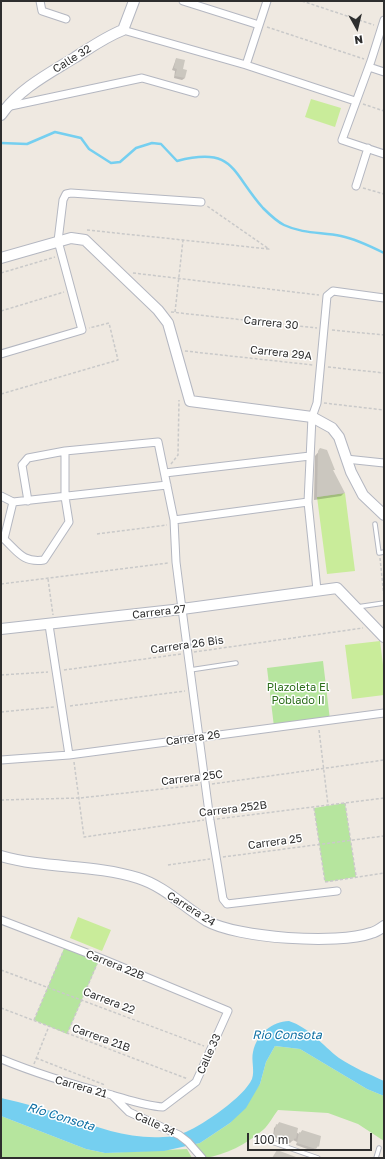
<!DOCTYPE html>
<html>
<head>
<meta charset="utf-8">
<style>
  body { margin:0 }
  #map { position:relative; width:385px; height:1159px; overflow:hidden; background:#efe9e1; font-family:"Golos Text",sans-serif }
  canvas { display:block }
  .frame { position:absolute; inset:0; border:2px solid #2e2e2e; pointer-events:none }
  .north { position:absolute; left:337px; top:8px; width:40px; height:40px; -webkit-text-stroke:3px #fff; paint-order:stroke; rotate:172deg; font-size:11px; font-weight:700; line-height:16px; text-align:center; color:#2e2e2e }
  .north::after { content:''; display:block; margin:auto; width:14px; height:18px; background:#2e2e2e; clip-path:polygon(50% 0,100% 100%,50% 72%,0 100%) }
  .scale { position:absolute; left:247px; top:1133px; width:125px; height:18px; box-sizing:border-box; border:2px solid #2e2e2e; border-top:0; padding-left:5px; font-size:12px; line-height:14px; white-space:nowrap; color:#2e2e2e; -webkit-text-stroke:3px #fff; paint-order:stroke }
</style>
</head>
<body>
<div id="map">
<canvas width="385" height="1159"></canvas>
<div class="frame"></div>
<div class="north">N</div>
<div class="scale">100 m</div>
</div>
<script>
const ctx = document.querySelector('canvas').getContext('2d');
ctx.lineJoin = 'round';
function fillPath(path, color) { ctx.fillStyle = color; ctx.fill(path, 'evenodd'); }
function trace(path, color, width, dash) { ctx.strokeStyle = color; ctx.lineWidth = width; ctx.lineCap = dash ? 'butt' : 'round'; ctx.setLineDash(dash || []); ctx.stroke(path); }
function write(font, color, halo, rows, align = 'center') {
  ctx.font = font + ' "Golos Text",sans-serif'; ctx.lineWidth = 3; ctx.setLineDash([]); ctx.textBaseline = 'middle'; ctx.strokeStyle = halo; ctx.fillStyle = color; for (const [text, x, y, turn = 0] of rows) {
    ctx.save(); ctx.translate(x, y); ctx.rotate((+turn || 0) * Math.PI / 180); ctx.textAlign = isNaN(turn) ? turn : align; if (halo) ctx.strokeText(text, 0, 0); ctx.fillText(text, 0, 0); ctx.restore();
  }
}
const green = new Path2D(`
  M323,661l7,59 -56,7 -7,-59z
  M345,803l11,74 -31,5 -11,-74z
  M65,946l35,12 -33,76 -33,-14z
  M275,1046l25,3 67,40 17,7v45l-26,-17 -30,-11 -50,-3c-5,6 -9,15 -15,20 -16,14 -38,25 -58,28l-10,-14 5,-1 30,-20 30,-39 6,-22z
  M1,1116l85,33 19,4 82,-4 5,9h-191z`);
const pitch = new Path2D(`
  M311,99l30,9 -6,19 -30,-10z
  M345,493l10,78 -28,3 -10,-77z
  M380,641l4,32v22l-32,4 -7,-54z
  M78,917l33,13 -9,21 -32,-13z`);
const water = new Path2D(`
  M289,1021c21,7 33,24 50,37 15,10 30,16 45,23v15l-17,-7 -67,-40 -25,-3 -9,16 -6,22 -14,24 -16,15 -30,20 -36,8 -59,2 -19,-4 -85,-33v-18c23,5 45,11 67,19 31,11 61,22 95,20 7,0 16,-2 23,-5 18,-8 58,-35 66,-53 3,-8 -1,-19 1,-27 4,-19 19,-30 36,-31z`);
const shadow = new Path2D(`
  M176,59l9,19 -3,2 -8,-2 1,-7 -3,-1z
  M321,449l13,20 -2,2 12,22 -3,3 -27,4 1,-44z
  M279,1123l17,9 3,2 3,-3 18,10 -7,10 -17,-6 1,-3 -4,-2 -3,3 -17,-6 1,-9z`);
const stream = new Path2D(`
  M1,143l26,1 28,-12 26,6 8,11 22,14 9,-1 16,-14 16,-5 9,1 16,17c58,-15 54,11 86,47 7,7 13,13 21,17 19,9 38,7 57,11 15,3 29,10 43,17`);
const building = new Path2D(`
  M176,58l9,2 -2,9 4,1 -2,8 -10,-2 2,-7 -3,-1z
  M320,448l7,2 8,20h-2l12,23 -28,4 1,-46z
  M279,1122l19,6 -2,11 -1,-1 -2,3 -19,-6 2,-11 2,1z
  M302,1130l19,6 -2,11 -1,-1 -2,3 -19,-6 2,-11 2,1z
  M277,1150l19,7v1h-24z`);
const path = new Path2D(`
  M302,1l72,24
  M267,27l97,32
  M363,104l21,7
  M363,188l21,6
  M87,230l182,19 -62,-43
  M1,273l54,-16
  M133,273l186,22
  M1,311l63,-19
  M171,312l146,16
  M175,312l8,-72
  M332,330l52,5
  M185,351l128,14
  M328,367l56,6
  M1,394l117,-34 -9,-37 -20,5
  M324,403l60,7
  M171,464l7,-9 1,-55
  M97,534l70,-9
  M380,558l4,39
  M48,579l5,36
  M1,584l167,-21
  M194,652l169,-24
  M64,670l117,-16
  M1,675l47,-3
  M70,706l115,-15
  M1,712l53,-5
  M319,730l9,75
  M74,762l10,75 120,-17
  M212,784l172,-24
  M1,800l79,-2 118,-13
  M345,803l11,73
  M314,808l11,74 59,-9
  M217,819l167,-21
  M223,857l161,-21
  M168,865l42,-6
  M1,970l203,76
  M1,1008l187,71
  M34,1020l29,-68
  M67,1034l30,-70
  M36,1058l69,27
  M34,1064l15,-38`);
const lane = new Path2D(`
  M375,524l4,29 5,-1
  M357,607l27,-4
  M190,670l46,-7
  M269,1141l49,17
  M376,1158l3,-10`);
const street = new Path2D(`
  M40,1l2,10 24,8
  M183,1l76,24
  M384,20l-13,41 -29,79 42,14
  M123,30l123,35 109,36
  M246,65l21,-64
  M369,67l15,5
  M6,107l136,-29 53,15
  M356,186l12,-38
  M1,354l81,-24 -24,-89 5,-41 3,-6 5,-1 130,9
  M346,459l38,4
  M165,473l145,-17
  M1,496l12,6 154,-17
  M28,501l-6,-36 6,-7 37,-7 93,-9 16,78 2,42 6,47 28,211 13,79 4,5 110,-13
  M174,520l134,-18
  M4,539c14,13 19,24 40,21l25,-38 -4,-25v-46
  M4,539l9,-37
  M317,590l-9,-88 4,-85 5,-14 10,-107 6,-5 51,7
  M49,625l20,130
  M1,760l68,-5 315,-42
  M1,920l99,38 128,53 -32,71 -33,25c-18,-1 -34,-7 -51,-12 -38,-10 -75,-21 -111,-36
  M113,1096l16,16 50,23 9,7 14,16`);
const secondary = new Path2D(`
  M1,115c18,-26 47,-41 73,-57 16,-10 31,-21 49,-28l11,-29
  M1,258l70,-20 14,2 73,70 10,13 22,78 122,16 20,11 7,9 12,35 12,23 21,20
  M1,629l181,-20 155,-21 47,49
  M1,856c45,13 93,8 137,22 26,8 46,29 69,43 30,17 131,24 164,12 4,-1 9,-4 13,-7`);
const streetNames = [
  ["Calle 32",72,59,-32],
  ["Carrera 30",271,323,6],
  ["Carrera 29A",281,353,6],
  ["Carrera 27",159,612,-7],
  ["Carrera 26 Bis",187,645,-8],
  ["Carrera 26",193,738,-8],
  ["Carrera 25C",192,778,-7],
  ["Carrera 252B",233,809,-7],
  ["Carrera 25",275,842,-8],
  ["Carrera 24",191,909,32],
  ["Carrera 22B",115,965,22],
  ["Carrera 22",109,1001,21],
  ["Carrera 21B",101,1038,20],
  ["Calle 33",209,1054,-66],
  ["Carrera 21",81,1087,16],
  ["Calle 34",155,1124,24]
];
const parkNames = [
  ["Plazoleta El",298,688],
  ["Poblado II",298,701]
];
const waterNames = [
  ["Rio Consota",287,1035],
  ["Río Consota",61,1117,17]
];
fillPath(green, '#b6e59e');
fillPath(pitch, '#c9ec9a');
fillPath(water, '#75cff0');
fillPath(shadow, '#0003');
trace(stream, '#75cff0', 2.5);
fillPath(building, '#cbc7bf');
trace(lane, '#b4b7c1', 5.5);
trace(street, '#b4b7c1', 9);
trace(secondary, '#b4b7c1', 12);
trace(path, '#c9c9c9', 1.5, [3, 2]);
trace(lane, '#fff', 3.5);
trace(street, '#fff', 7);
trace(secondary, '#fff', 10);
write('11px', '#2e2e2e', '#fff', streetNames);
write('11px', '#2c6e1b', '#fff', parkNames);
write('italic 12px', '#0d6fa3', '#fff', waterNames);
</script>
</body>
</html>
